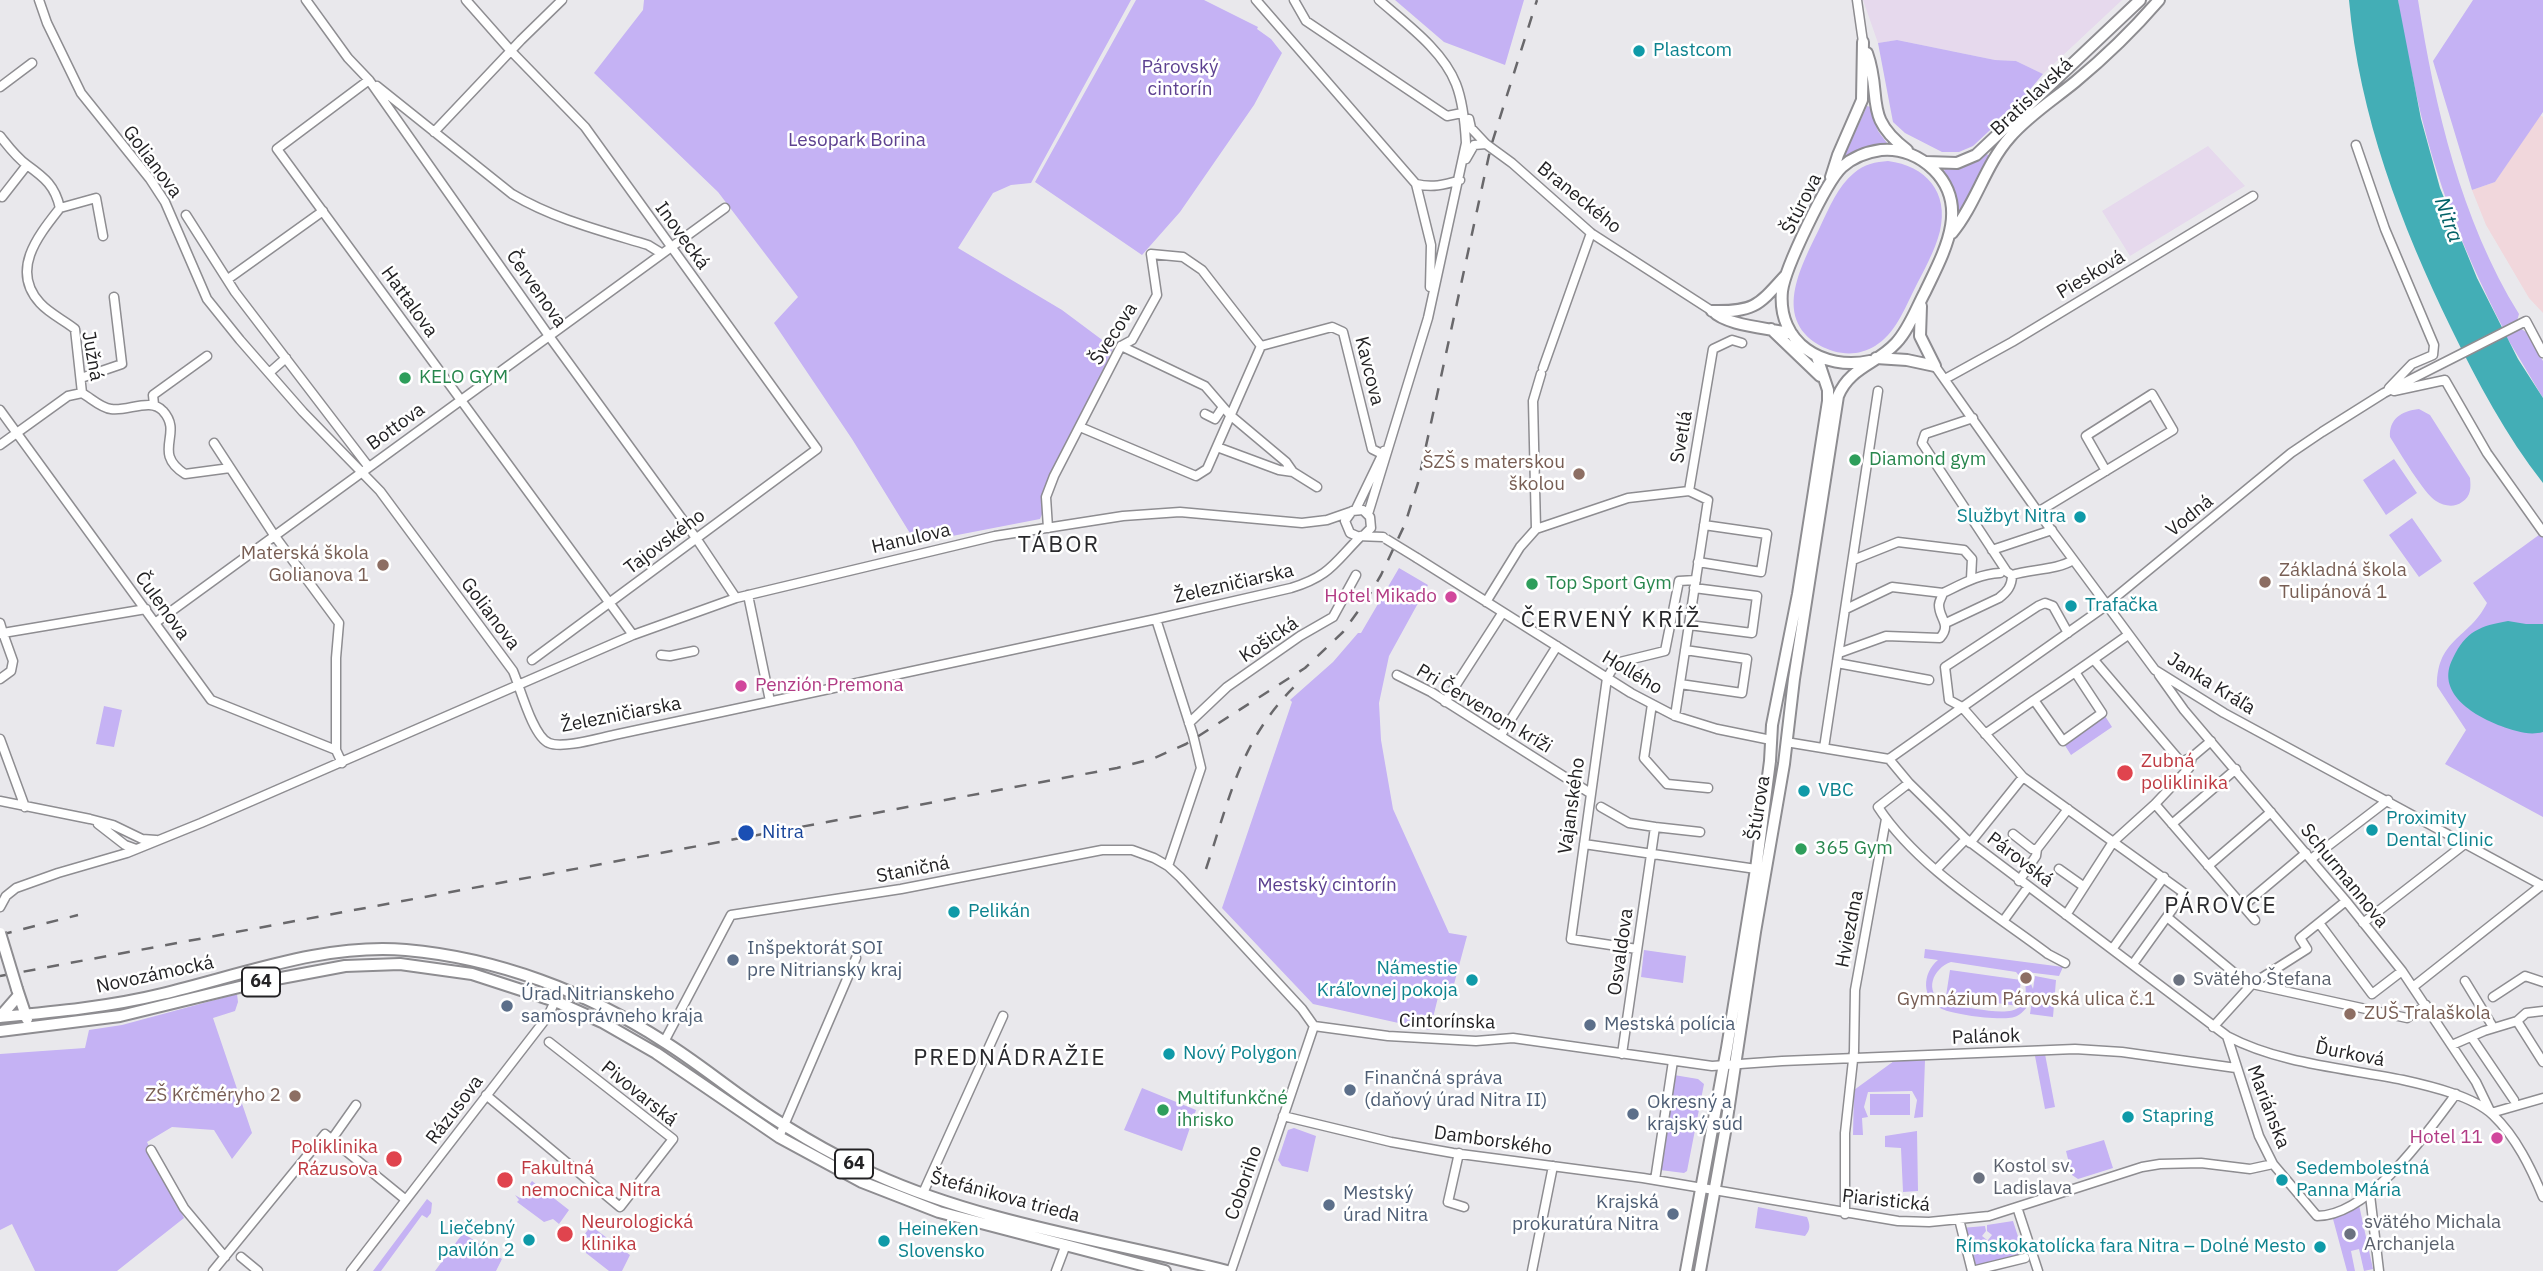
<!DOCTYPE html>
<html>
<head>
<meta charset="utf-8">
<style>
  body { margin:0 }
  canvas { display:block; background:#e9e8ec }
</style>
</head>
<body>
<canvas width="2543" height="1271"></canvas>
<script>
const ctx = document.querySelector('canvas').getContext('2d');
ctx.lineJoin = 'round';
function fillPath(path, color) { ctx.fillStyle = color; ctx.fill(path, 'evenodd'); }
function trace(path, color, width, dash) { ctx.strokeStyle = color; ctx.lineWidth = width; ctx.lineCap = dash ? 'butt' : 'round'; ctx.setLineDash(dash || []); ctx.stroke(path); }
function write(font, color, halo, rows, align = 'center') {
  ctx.font = font + ' "IBM Plex Sans",sans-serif'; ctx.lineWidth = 5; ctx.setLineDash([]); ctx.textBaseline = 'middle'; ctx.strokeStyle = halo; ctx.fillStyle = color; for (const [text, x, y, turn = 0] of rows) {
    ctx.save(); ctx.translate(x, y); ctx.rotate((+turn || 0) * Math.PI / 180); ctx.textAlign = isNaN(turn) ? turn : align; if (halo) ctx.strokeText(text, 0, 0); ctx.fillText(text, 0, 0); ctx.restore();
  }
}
const commercial = new Path2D(`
  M1863,0h259l-79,74 -27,-13 -21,-1 -98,-20 -19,3z
  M2208,146l37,40 -115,70 -28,-45z`);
const industrial = new Path2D(`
  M2540,115l3,2v196l-14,-15 -43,-73 -14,-35 23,-8z`);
const green = new Path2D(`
  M644,0h487l-100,183 -20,2 -18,8 -35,55 104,62 51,38 -73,171 -124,24 -64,-104 -78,-116 24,-26 -80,-105 -124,-119 49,-63z
  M1136,0h68l54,27 -1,2 14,10 11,14 -28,52 -74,107 -38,43 -107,-73z
  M1395,0h129l-19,65 -61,-23z
  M2398,0h20c17,108 43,220 101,314l-2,7 -14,7c-44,-86 -72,-159 -91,-254 -5,-24 -11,-49 -14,-74z
  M2473,0h70v112l-48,70 -23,8 -39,-129z
  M1897,40l98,20 21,1 27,13 -25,30 -45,42 -14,6h-17l-37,-19 -12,-11 -15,-79z
  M1867,106l4,1 7,24 9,12 -43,14z
  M1987,154l2,2 -27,55 -4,-1 -6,-24 -9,-13 2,-4 22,-4z
  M1888,161c38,5 61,31 52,70 -5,20 -17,41 -26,59 -10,20 -19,44 -39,56 -18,11 -38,9 -56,-1 -48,-28 -16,-82 1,-118 9,-19 18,-41 34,-54 10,-9 22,-11 34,-12z
  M2520,328l6,4 17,29v37l-37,-62z
  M2419,409l11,6 40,63c1,10 1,18 -8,24 -8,6 -18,4 -26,-1 -12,-7 -37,-50 -46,-64 -1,-18 11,-26 29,-28z
  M2394,459l23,34 -31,22 -23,-35z
  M2412,518l30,43 -23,16 -30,-42z
  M2543,532v285l-98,-53 21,-34 -29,-44c0,-48 32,-47 50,-83l-14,-20z
  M1399,568l29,17 -39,71 -10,47 2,37 12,69 56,124 18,3 -14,52 -12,-3 -11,45 -117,-26 -91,-96 70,-206 -2,-2 43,-38 25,-29h3z
  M104,706l18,4 -8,37 -18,-3z
  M2105,716l7,11 -41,28 -7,-11z
  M1925,949l138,18 -4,9 -33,-4 7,17 2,-13 21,4 -3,37 -23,-3 2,-14c-4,6 -8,12 -15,16 -11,6 -62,-1 -75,-7 -21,-10 -20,-36 -4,-49l-14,-2zM1951,962l65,10 9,11c6,36 -26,29 -49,26 -10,-2 -23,-1 -32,-6 -21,-11 -11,-35 7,-41z
  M1644,950l42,6 -3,27 -42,-6z
  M1950,970l71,10 -3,26 -72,-10z
  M237,994l1,8 -3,9 -22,7 39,115 -20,26 -18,-29 -42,-3 -25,15 37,76 -67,53h-82l-23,-47 -12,6v-176l85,-6 4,-18 33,-5z
  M2045,1054l10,53 -10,2 -10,-53z
  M1925,1060l-2,57 -9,1 3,-18 -5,-9 -44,1 -4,15 4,10 -6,1 1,17h-10l1,-45 40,-29z
  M1674,1075l24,4 6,5 -17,87 -3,2 -24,-3z
  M1142,1088l54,22 -14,41 -58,-21z
  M1870,1094h40v21h-40z
  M1294,1128l22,8 -8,36 -26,-6 -4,-6 10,-30z
  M1917,1131l1,60 -15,1 -2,-44 -16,-1v-11z
  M2104,1140l9,28 -35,11 -6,-4 -6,-24z
  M532,1181l37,29 -10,14 -6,-5 -9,3 -27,-20 2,-2 -4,-5 5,3z
  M427,1199l5,4 -1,10 -4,5 -5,-3 -41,56h-8z
  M2359,1205l14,64 -9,2 -5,-22 -8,2 4,20h-8l-14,-52z
  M1758,1207l49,10c3,8 4,12 -2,19l-50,-8z
  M2013,1221l12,37 -53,13 -11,-43 24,-2 1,5 -4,5 5,4 3,9 -2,-9 4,-5 -5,-4v-6z
  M591,1226l39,29 -8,16h-13l-23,-18v-9l-6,-4z
  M463,1233l39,26 -6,12h-61z`);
const water = new Path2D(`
  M2349,0h49l23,119 19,69 37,90 41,81 25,39v85c-37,-47 -66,-102 -92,-155 -50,-103 -92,-213 -102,-328z
  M2508,621l18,3h17v108c-14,4 -28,-1 -42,-6 -29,-11 -66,-34 -48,-68 13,-27 27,-32 55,-37z`);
const minor = new Path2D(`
  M39,0l8,23 34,70 69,86 15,23 42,97 33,41 63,72 77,79 133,180c7,16 20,66 36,72 14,6 50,-5 65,-8l542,-116 135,-31c39,-12 43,-25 70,-52
  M306,0l42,58 21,22 180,256 147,202 40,60
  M466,0l45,51 74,76 232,322 -285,211
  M1256,0l160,184 15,61 -1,42
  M1294,0l12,21 141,95 15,-3
  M1857,0l6,42
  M369,80l-92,69 356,486
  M377,86l135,108c42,25 90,37 136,51l13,8
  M0,87l32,-24
  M1469,119l2,9 15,16 26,19 79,70 121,78
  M434,132l87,-92 41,-40
  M0,136c8,10 16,21 27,29 18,13 28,21 33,43 -22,28 -50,62 -20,95 10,11 24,17 35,26l7,64c9,5 19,15 29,16 16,3 40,-12 52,2 21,23 -12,41 22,63l45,-6
  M2356,145l29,84 49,116 -1,10 -21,9 -23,24
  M1466,159l8,-14 12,-1
  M1416,184c16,4 28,1 44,-4
  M2,197l25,-32
  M60,208l36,-10 7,38
  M186,215l49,77 133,174
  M228,279l95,-68
  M1121,346l84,40 25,29 56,47 7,10 24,15
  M1261,346l71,-19 11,5 29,117 10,5
  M1935,366l103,146 117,158 69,43 319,173
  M1543,368l48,-135
  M269,373l17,-15
  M81,378l41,-14 -8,-67
  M1945,379l67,-37 241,-146
  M2394,391l51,-11 42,73 56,79
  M154,405l-1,-10 54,-39
  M0,410l211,290 125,50 6,13
  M1205,414l10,5 8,-12
  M1080,427l116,49 11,-7 54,-123
  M214,443l60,92 65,88 -3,35v92
  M0,445l68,-49 14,-3
  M1217,447l62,23 14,2
  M1356,509l28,-58
  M2038,512l135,-82 -21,-36 -66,42 20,35
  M1368,514l60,-196 38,-175c-1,-19 -3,-41 -10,-59 -13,-34 -51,-61 -77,-84
  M1048,528l-2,-31 8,-21 67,-130 11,-6 25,-45 -6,-41 32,3 19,13 59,76
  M1536,529l-3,-128 8,-27
  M1364,535l7,-7 -1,-11 -7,-7 -11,1 -7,10 5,12 7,3 26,1
  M1992,550l60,-20
  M1417,558l214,135 44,23 42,13 54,11
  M1853,560l45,-18 66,8 8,9 -1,20
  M1698,562l63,10 6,-38 -63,-9
  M2012,575c19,-6 45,-5 61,-15
  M748,595l22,106
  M1486,602l34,-55 16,-18 92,-31 61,-7
  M1846,609l46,-22 51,6
  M1156,619l37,116 8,33 -33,98
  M0,623l3,10 143,-24
  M155,623l570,-415
  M1946,623l53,-25c8,-6 13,-12 13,-23l-5,-3 -85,-129 3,-9 48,-16
  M1689,625l63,8 5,-37 -63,-8
  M2068,633l-15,-27 -8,-3 -7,3 -93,61 4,33 13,7 61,70 161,116 -51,71
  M1839,653l47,-17 54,2c12,-14 -1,-19 -1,-33 0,-4 3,-8 4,-12 19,-9 36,-19 57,-20
  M661,655l9,1 24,-5
  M2094,660l87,102 11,-5
  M1837,663l92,17
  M2075,672l27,41 -39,28 -29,-41c32,-21 63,-43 94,-65
  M1397,675l34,17 159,101
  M2159,675l25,35 162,191 56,70 74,111 15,31
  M0,679l11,-8 2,-10 -10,-28 -3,1
  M1680,684l62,9 5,-34 -62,-9
  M1445,702l58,-90
  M1652,704l-8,54 23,26 41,4
  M1675,716l33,-216 -19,-9 24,-142 19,-9 10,3
  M1189,723l38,-36 73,-51 33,-19 23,-42
  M1985,734l49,-34
  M1501,735l56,-89
  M0,739l25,68
  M1786,742l103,17 20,24 57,56 261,197c53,28 117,32 176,44 27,6 70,16 90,35 23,22 38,53 50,82
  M1824,748l54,-357
  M1889,759l211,-149 191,-157 31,-21 62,-39 142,-72 17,32
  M1909,783l-31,24c40,61 113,104 170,147l17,9
  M0,801l90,18 23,6 29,14 14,1
  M2155,804l100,116
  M1601,807l28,16 26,4
  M98,824l27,21 11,4
  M2172,824l64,-55
  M2013,834l19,15h5
  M1970,843l53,-66
  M1584,844l172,25
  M2311,859l77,-59
  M2208,866l63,-54
  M2059,869l24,17
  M1936,870l30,-31
  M2019,881l17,-25 1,-7 31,-40
  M2243,906l63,-53
  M0,907l6,-11 10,-8 42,-15 69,-20 74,-30 432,-188 103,-37 259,-62 128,-20 57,-4 122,11 25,-3 23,-8
  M2066,915l47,-73 42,-38 34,-36 3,-11 19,-16
  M2167,917l77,64 4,7
  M2004,920l24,-33
  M2319,923l53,71 30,-23
  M2363,923l103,-80
  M2113,948l51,-71
  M1637,949l-66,-10 36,-261 9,-15 49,-12 14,-70 17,-1
  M2465,981l28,46
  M2252,984l155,34 19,-13
  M2413,987l129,-102
  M2493,997l32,-21 18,6
  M2517,1021l26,41
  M2213,1027l39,-43 55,-35 -7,-11 46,-37
  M2227,1036l32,100 14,28 44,52c52,0 110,-83 139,-122
  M2472,1038l42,62
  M664,1042l67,-127 170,-26 201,-39h30l22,8 14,8 12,11 122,132 12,17 74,10 88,5 37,-3 199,28 70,-5 293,-12 47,3 114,16
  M2452,1045l32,-14 33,-10 9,-8 17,-2
  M1622,1054l33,-227 45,5
  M486,1095l134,112 53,-68 -124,-97
  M2491,1113l52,-15
  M1283,1116l108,26 62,11 190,25 255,43 31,1 60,-6 153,-49 18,-3 41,-1 49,6 23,-5
  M779,1137l77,-179
  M332,1139l24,-34
  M151,1150l33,58 41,49
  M1459,1153l-11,49 16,5
  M1655,1180l18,-119
  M923,1193l80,-177
  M2370,1195l9,76
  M2017,1207l21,64
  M1845,1214v-81l9,-82 1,-61 31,-171
  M1959,1219l13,52
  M241,1257l17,14
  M213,1271l112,-137 81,66
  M351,1271l197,-255 7,-15
  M1056,1271l9,-24
  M1231,1271l83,-245
  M1532,1271l21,-105
  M1972,1271l53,-13`);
const major = new Path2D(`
  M1867,53c16,45 -5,63 40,97
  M1926,162l31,1 19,-8 164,-155
  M1831,177l7,-22 24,-55 1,-58
  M1952,233c24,-29 33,-68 58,-96 18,-21 43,-37 65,-55 29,-24 59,-53 84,-82
  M1921,306l-1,30 15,30
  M1712,311c42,1 46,-5 73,-35
  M1713,311c13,15 58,17 79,23
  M1771,329l49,47
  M1876,358l31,2 28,6
  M17,989l10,30
  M0,1017c54,-5 109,-10 162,-23 80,-19 161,-51 244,-44 91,8 181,42 257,91 26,16 50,35 75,53 43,31 88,58 136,80 110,50 237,67 353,97
  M0,1017l19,-22
  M0,1031l120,-15 140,-34 85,-16 55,-2 72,10 83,27 47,21 54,31 123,84 83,45 77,30 226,59
  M1686,1271l41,-223 29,-179 14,-108 2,-36 26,-131 30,-193v-11l-11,-33
  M1700,1271l25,-139 30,-200 29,-168 10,-85 44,-283c12,-29 39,-32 58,-53 13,-14 20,-34 29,-51 18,-38 46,-85 9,-122 -14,-14 -33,-22 -53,-20 -14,2 -29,8 -39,17 -16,15 -57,101 -60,124 -5,52 41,80 88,70`);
const rail = new Path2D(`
  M1206,869c25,-75 35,-132 94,-188
  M0,935l78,-20
  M0,976l1117,-208 35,-9 34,-15 119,-76 38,-36 24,-33 14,-24 24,-51 13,-41 73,-337 46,-146`);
const minorBridge = new Path2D(`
  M1386,539l31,19`);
const majorBridge = new Path2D(`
  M0,933l17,56`);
const markers = [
  [1639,51,7,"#0f9aa8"],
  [405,378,7,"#2e9e5b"],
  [1855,460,7,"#2e9e5b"],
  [1579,474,7,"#8d6e63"],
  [2080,517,7,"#0f9aa8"],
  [383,565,7,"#8d6e63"],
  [2265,582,7,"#8d6e63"],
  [1532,584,7,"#2e9e5b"],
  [1451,597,7,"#d1479c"],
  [2071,606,7,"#0f9aa8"],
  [741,686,7,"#d1479c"],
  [2125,773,9,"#e0444e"],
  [1804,791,7,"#0f9aa8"],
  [2372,830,7,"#0f9aa8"],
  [746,833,9,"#1a4fb4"],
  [1801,849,7,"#2e9e5b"],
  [954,912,7,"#0f9aa8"],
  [733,960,7,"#5c6f8a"],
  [2026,978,7,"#8d6e63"],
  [1472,980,7,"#0f9aa8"],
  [2179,980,7,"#6b7280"],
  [507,1006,7,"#5c6f8a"],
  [2350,1014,7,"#8d6e63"],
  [1590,1025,7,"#5c6f8a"],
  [1169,1054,7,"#0f9aa8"],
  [1350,1090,7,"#5c6f8a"],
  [295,1096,7,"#8d6e63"],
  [1163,1110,7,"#2e9e5b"],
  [1633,1114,7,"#5c6f8a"],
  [2128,1117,7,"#0f9aa8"],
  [2497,1138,7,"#d1479c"],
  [394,1159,9,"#e0444e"],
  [1979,1178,7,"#6b7280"],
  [505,1180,9,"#e0444e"],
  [2282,1180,7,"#0f9aa8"],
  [1329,1205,7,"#5c6f8a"],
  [1673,1214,7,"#5c6f8a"],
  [565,1234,9,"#e0444e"],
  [2350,1234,7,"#6b7280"],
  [529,1240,7,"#0f9aa8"],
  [884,1241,7,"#0f9aa8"],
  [2320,1247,7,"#0f9aa8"]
];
const shields = [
  [261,982,38],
  [854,1164,38]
];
const shieldNames = [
  ["64",261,982],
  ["64",854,1164]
];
const cultureNames = [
  ["Plastcom",1653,51],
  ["Službyt Nitra",2066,517,"right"],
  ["Trafačka",2085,606],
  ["VBC",1818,791],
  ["Proximity",2386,819],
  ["Dental Clinic",2386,841],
  ["Pelikán",968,912],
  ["Námestie",1458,969,"right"],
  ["Kráľovnej pokoja",1458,991,"right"],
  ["Nový Polygon",1183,1054],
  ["Stapring",2142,1117],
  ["Sedembolestná",2296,1169],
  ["Panna Mária",2296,1191],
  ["Liečebný",515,1229,"right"],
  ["pavilón 2",515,1251,"right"],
  ["Heineken",898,1230],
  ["Slovensko",898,1252],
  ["Rímskokatolícka fara Nitra – Dolné Mesto",2306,1247,"right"]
];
const parkNames = [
  ["Párovský",1180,68],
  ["cintorín",1180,90],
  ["Lesopark Borina",857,141],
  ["Mestský cintorín",1327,886]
];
const streetNames = [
  ["Bratislavská",2032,97,-43],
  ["Golianova",152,162,53],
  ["Braneckého",1579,198,39],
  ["Štúrova",1802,204,-63],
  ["Inovecká",682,236,54],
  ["Piesková",2091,275,-31],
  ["Červenova",536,289,55],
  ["Hattalova",409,302,54],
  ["Švecova",1114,334,-57],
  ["Južná",92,356,80],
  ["Kavcova",1369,371,76],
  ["Bottova",396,427,-36],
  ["Svetlá",1682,437,-80],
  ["Vodná",2190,516,-39],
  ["Hanulova",911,539,-13],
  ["Tajovského",665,542,-37],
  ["Železničiarska",1234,584,-13],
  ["Čulenova",162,606,54],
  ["Golianova",490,614,53],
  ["Košická",1269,640,-34],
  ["Hollého",1632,673,31],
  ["Janka Kráľa",2211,684,32],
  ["Pri Červenom kríži",1484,709,31],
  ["Železničiarska",621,715,-11],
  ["Vajanského",1572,806,-82],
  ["Štúrova",1759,808,-81],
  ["Párovská",2020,860,37],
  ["Staničná",913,870,-11],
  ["Schurmannova",2344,876,51],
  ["Hviezdna",1850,929,-79],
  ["Osvaldova",1621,952,-82],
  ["Novozámocká",155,975,-12],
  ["Cintorínska",1447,1022,1],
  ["Palánok",1986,1037,-2],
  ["Ďurková",2350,1054,11],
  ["Pivovarská",639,1094,39],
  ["Mariánska",2268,1107,69],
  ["Rázusova",455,1110,-53],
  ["Damborského",1493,1141,8],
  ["Coboriho",1244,1183,-71],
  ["Štefánikova trieda",1005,1197,15],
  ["Piaristická",1886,1201,6]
];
const leisureNames = [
  ["KELO GYM",419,378],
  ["Diamond gym",1869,460],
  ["Top Sport Gym",1546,584],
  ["365 Gym",1815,849],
  ["Multifunkčné",1177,1099],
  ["ihrisko",1177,1121]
];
const educationNames = [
  ["ŠZŠ s materskou",1565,463],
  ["školou",1565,485],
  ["Materská škola",369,554],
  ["Golianova 1",369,576],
  ["Základná škola",2279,571,"left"],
  ["Tulipánová 1",2279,593,"left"],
  ["Gymnázium Párovská ulica č.1",2026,1000,"center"],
  ["ZUŠ Tralaškola",2364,1014,"left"],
  ["ZŠ Krčméryho 2",281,1096]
];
const hotelNames = [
  ["Hotel Mikado",1437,597],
  ["Penzión Premona",755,686,"left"],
  ["Hotel 11",2483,1138]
];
const healthNames = [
  ["Zubná",2141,762],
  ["poliklinika",2141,784],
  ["Poliklinika",378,1148,"right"],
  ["Rázusova",378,1170,"right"],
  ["Fakultná",521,1169],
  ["nemocnica Nitra",521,1191],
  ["Neurologická",581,1223],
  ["klinika",581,1245]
];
const transitNames = [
  ["Nitra",762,833]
];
const serviceNames = [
  ["Inšpektorát SOI",747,949],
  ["pre Nitriansky kraj",747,971],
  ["Úrad Nitrianskeho",521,995],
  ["samosprávneho kraja",521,1017],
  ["Mestská polícia",1604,1025],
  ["Finančná správa",1364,1079],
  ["(daňový úrad Nitra II)",1364,1101],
  ["Okresný a",1647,1103],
  ["krajský súd",1647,1125],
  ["Mestský",1343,1194],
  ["úrad Nitra",1343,1216],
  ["Krajská",1659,1203,"right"],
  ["prokuratúra Nitra",1659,1225,"right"]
];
const worshipNames = [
  ["Svätého Štefana",2193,980],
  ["Kostol sv.",1993,1167],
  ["Ladislava",1993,1189],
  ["svätého Michala",2364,1223],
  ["Archanjela",2364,1245]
];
const waterNames = [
  ["Nitra",2448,220,70]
];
const quarterNames = [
  ["TÁBOR",1059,545],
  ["ČERVENÝ KRÍŽ",1611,620],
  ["PÁROVCE",2221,906],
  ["PREDNÁDRAŽIE",1010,1058]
];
fillPath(commercial, '#e6d9ed');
fillPath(industrial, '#f1d7dc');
fillPath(green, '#c5b2f4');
fillPath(water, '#43aeb6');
trace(minor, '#8e8d91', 11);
trace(major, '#8e8d91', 14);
trace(minor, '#fff', 8);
trace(major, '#fff', 10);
trace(rail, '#69686b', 2.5, [12, 12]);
trace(minorBridge, '#8e8d91', 11, []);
trace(majorBridge, '#8e8d91', 14, []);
trace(minorBridge, '#fff', 8);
trace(majorBridge, '#fff', 10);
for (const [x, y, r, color] of markers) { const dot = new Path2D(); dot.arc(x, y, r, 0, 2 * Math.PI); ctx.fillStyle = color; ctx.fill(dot); trace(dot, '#fff', 2.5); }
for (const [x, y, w] of shields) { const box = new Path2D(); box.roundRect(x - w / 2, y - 14.5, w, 29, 5); ctx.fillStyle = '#fff'; ctx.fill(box); trace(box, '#232224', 2); }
write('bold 18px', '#232224', null, shieldNames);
write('19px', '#0d838f', '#fff', cultureNames, 'left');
write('19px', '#5d4190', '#fff', parkNames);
write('19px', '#232224', '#fff', streetNames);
write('19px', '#27864d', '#fff', leisureNames, 'left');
write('19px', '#785e54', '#fff', educationNames, 'right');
write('19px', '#b23c85', '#fff', hotelNames, 'right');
write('19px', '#be3a42', '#fff', healthNames, 'left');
write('19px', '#164399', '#fff', transitNames, 'left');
write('19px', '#4e5e75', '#fff', serviceNames, 'left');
write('19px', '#5b616d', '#fff', worshipNames, 'left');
write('italic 21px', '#036268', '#fff', waterNames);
ctx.letterSpacing = '2px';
write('23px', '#29292c', '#fff', quarterNames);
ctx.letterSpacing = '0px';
</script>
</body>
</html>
